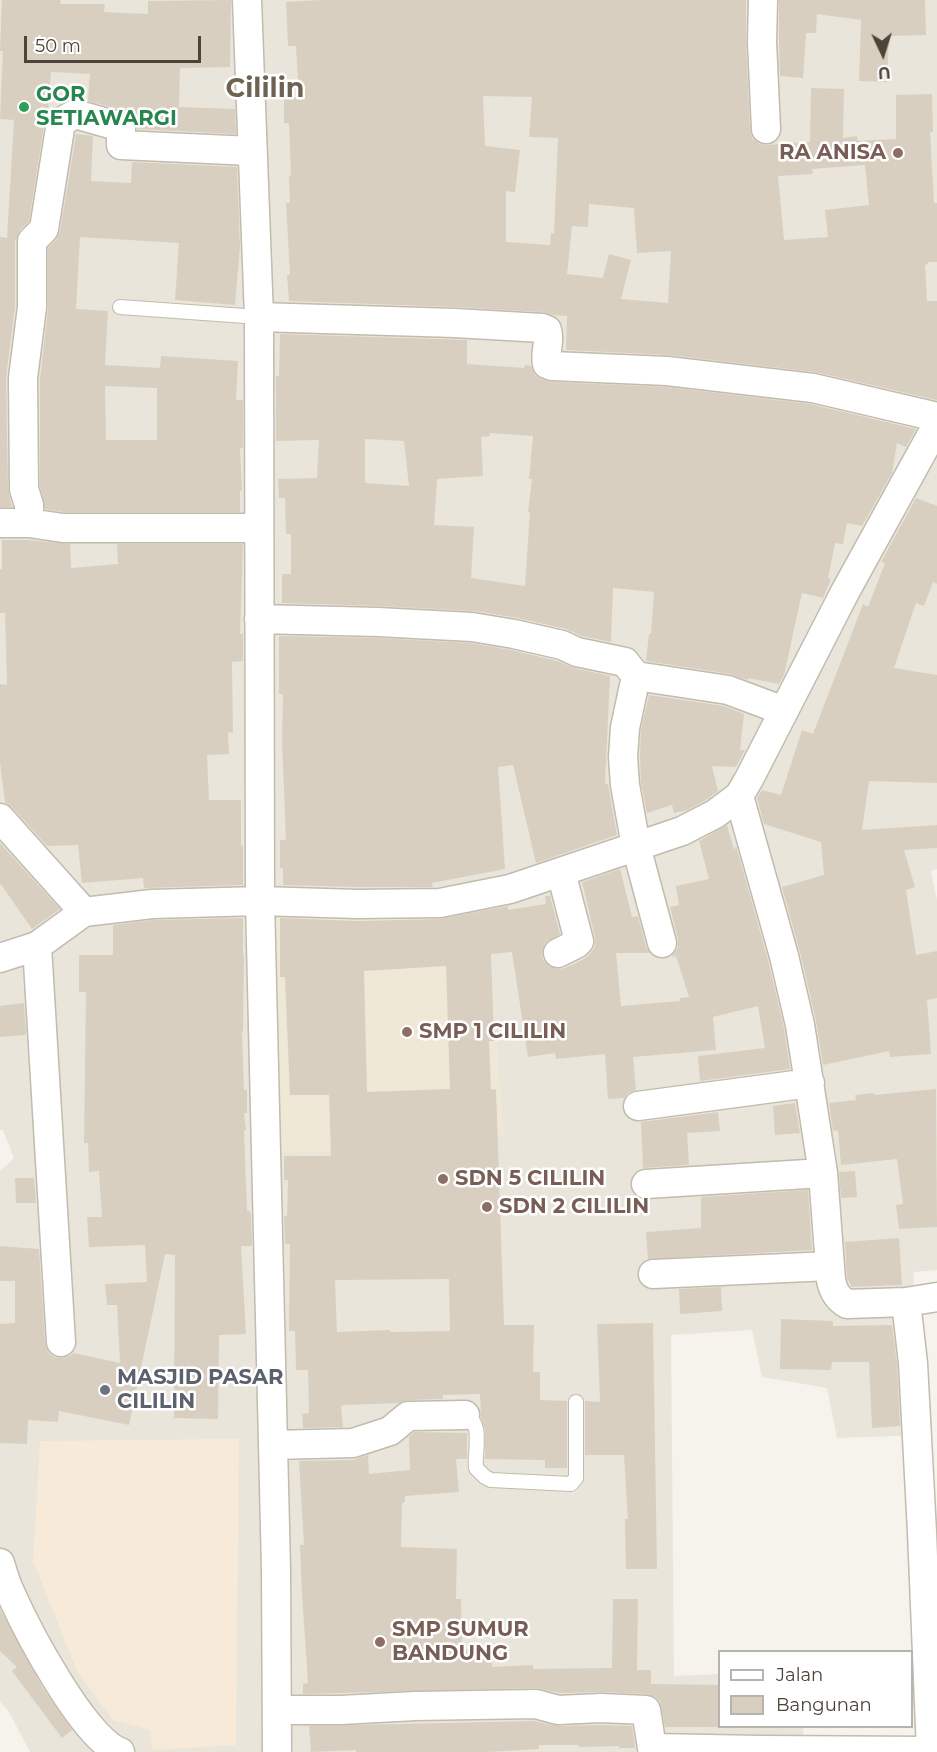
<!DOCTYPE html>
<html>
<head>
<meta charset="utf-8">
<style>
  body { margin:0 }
  #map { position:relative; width:937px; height:1752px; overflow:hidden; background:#f6f3ec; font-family:Montserrat,sans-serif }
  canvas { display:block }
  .legend { position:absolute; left:718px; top:1650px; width:195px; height:78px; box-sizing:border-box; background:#fff; border:2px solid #b7b4b0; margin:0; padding:8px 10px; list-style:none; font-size:18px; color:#4b4439 }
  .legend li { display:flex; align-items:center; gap:12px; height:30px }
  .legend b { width:30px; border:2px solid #b7b4b0 }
  .north { position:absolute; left:853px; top:24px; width:60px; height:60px; -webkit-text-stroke:4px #fff; paint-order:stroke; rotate:176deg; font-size:16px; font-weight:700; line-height:24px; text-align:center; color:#4b4439 }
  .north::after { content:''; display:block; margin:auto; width:21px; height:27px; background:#4b4439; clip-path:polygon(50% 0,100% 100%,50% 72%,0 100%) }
  .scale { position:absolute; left:24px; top:36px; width:177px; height:27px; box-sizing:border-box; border:3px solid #4b4439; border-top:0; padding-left:8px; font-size:18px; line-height:21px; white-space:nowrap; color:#4b4439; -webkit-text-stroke:4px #fff; paint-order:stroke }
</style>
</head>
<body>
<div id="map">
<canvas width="937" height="1752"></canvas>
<ul class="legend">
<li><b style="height:8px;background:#fff"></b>Jalan</li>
<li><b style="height:16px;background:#d8cfc1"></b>Bangunan</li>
</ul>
<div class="north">U</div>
<div class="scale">50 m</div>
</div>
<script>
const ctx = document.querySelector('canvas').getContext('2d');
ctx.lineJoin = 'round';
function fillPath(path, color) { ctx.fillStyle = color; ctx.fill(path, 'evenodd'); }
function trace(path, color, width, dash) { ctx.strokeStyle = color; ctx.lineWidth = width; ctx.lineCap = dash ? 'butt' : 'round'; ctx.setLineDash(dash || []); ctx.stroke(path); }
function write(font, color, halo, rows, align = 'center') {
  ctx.font = font + ' Montserrat,sans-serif'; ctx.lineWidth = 5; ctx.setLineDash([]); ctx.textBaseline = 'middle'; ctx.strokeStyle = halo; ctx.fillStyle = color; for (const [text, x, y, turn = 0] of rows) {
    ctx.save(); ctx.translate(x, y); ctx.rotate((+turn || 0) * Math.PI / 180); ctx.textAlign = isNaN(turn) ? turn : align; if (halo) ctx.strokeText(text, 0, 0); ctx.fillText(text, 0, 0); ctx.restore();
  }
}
const residential = new Path2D(`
  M0,0h937v869l-6,2 6,29v370l-23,2 -1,19 13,144 -89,3 -10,-50 -65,-11 -10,-47 -81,5 3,341 45,-2 1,52 83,1 1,15 133,10h-907l-22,-42 -8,-8v-531l14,-13 -11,-28h-3z`);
const commercial = new Path2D(`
  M239,1439l-3,306 -83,5 -3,-20 -37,-10 -35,-47 -45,-112 7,-120z`);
const education = new Path2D(`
  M272,908l205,1 14,73 13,154 -51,1 -85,14 -91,2zM280,914h37v34h-37zM354,919l3,63 -35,-61zM315,989v40l-29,1 -1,-40zM364,990l3,102 128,-3 -164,59zM289,1067l27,28h-26z`);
const building = new Path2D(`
  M2,0h59l-1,4h45l-1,8 44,2v-13l83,-1 -1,67 -50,1 -1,39 56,2 1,25 -98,-5 -4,-11 -8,-7 -38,-10 2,-27 -39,-2 -3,40 -3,7 -16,102 -9,9 -5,11v65l-9,72 2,111 4,18h-12v-270l7,1 7,-118 -14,-1 3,-68h-3z
  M321,0h425v43l4,87 2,8 7,6 7,1 44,-3 1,-54 33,1 -1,49 14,-2 1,5 38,-2v-44l36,-1 1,38h-3l4,71h3v59h-9v2l-3,1 2,36h10v99l-122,-28 -146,-17 -103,-5 1,-34 -13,-1 -11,-3 -87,-5 -167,-6 -2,-26h3l-4,-72h4l-1,-27h2l-2,-53h-5v-25h15l-3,-52h-8l-2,-44zM483,96l49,1 -3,40 29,1 -4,96 -3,-1 -1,12 -44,-3v-51l9,1 5,-42 -35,-4zM865,165l4,40 -44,5 3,27 -44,3 -6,-64 35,-2 -1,-5zM589,204l45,4 3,45 34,-2 -3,52 -47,-4 10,-39 -22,-6 -6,24 -36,-4 5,-48 16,1z
  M779,0h146l1,35 -37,1 -2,46 -28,-1 2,-61 -44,-6 -1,19h-10l-3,45 -23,-2 -1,-34z
  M76,134l17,2 -2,45 40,2 1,-21 105,5 3,80 -5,58 -60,-5 4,-57 -99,-6 -4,72 32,2 -3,54 55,3 1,-12 77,5 -2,39h7v48h-3l2,43h-2v21h-176l-19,-3 -5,-23v-107l8,-70v-61l8,-8 4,-8zM105,386l52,2v52h-51z
  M280,334l187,6v24l57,4 1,-3 6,1 4,9 6,4 10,3 115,5 144,17 106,25 -10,18 -9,-4 -5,30 -30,53 -15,-3 -4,21 -8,-1 -7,35 3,1 -8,19 -21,-5 -18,82 -5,9 -31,-6v2l-18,-6 -84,-13 3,-27h2l3,-42 -41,-4 -2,54 -29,-6 -16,-7 -48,-11 -43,-7 -96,-5 -97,-3v-29h9v-40h-5l-1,-36h-6l-1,-19 39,-1 2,-38 -43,1v-65h3zM490,433l43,3 -4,43h3l-4,33h2l-5,74 -54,-8 3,-51 -40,-2 3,-46 46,-3 -2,-39 9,-1zM365,439l39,2 5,45 -44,-3z
  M916,498l21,8v78l-4,-2 -9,24 -8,-3 -22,65 43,7v108l-68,-2 -7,49 75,-5v23l-33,2 11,37 -9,3 10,65 21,-4v47l-10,2 4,54 -41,3 -1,-6 -66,14 -7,-44 -16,-69 -18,-65 42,-12 -3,-33 -57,-18 -7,-26 5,-8 19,5 21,-65 11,4 50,-130 5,3 17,-44 -4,-1z
  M2,540h26l42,4 1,24 47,-4 -1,-20h126l-3,90h3v27l-11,1 1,71 -5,-1 1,22 -22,1 2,45h32v46h2v39l-99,3 -1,-10 -61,5 -4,-38 -31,1 -35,-39 -7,-5 -5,-40v-78l7,1 -2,-72h-5v-44h2z
  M279,636l98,2 93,5 41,7 46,11 17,7 36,8 -5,108h3l9,51 -81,28 -23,-98 -15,2 7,102 -73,14 1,4h-76l-74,-2v-17h-3v-28h6l-4,-99 1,-47h-4z
  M649,695l75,11 20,8 -4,36h5l-9,17 -24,-1 6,25 -12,9 -18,10 -14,3 -2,-8 -25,8 -6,-30 -1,-26 1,-27z
  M727,825l7,25 2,-4 32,114 16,68 6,41 -90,12 -2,-25 67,-8 -7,-42 -45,11 3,33 -83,7 3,33 -8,3 -4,5 -16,1 -3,-45 -49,5 -1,-6 -27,4 -16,-105 -21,2 3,87h-5l2,49 5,-1 8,236h30l-1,47h7v28l27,1v67h-22v-8l-60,-1v-29l-4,-13 -1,-23 -37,1v4l-35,1 -9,3 -54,2 -4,1 2,21 -40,1 -1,-14 7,-1 -1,-43h-12l-1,-39h-6l1,-87h-5l-1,-28h3l1,-36h-4v-24h47l-2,-61h-39l-5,-118h-5v-59l77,3 83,-2 68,-13v4l38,-6 -1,-8h5l10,38 -15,9 -3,10 1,7 5,6 10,3 7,-1 19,-9 7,-6 4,-7v-9l-13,-55 38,-13 12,48 6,-1 8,31 4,6h-34l5,53 59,-5v-3l9,-1 -13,-41 -4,1v-1l6,-8v-9l-8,-32 9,-2 -3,-19 33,-7 -10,-38zM446,966l4,123 -83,3 -3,-121zM449,1279l1,52 -60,1v-2l-53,2 -2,-52z
  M0,843l60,66 -28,20 -32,-46z
  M243,918v37h1l-1,76 -1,1 2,58h3v23h-3l2,17h-2l3,81h3l1,5 1,27 -1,3h-10l5,88 -27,1 -1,84 -44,-1 1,-163 -10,-1 -36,171 -70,-14 -1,11 -30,-2 -1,24 -27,-1v-119l15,-1v-42h-15v-35l39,3 6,94 3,9 6,5 9,1 7,-2 3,-3 47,10 -3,-58h-10l-2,-21 42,-2 -2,-37 -56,2 -2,-30h15l-3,-46 -10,1 -1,-29h-4l2,-151h-7v-37h34v-30l40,-5z
  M24,1003l2,32 -26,2v-31z
  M936,1089l1,138 -38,2 -3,-24 7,-1 -6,-45 -56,6 -3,-35 -5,1 -4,-28 27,-3 -1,-5 19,-2v2z
  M795,1103l5,30 -25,2 -2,-29z
  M718,1112l2,19 -33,2 2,32 -46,3 -2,-46z
  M855,1171l2,26 -16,1 -2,-26z
  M15,1178h19l2,25h-20z
  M808,1190l4,60 -164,9 -2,-27 55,-4v-31z
  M899,1238l3,47 -50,2 -5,-9 -2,-36z
  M721,1287l1,24 -42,3 -1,-25z
  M781,1319l52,2v5l59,-1 5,39 3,62 -28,2 -3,-66h-37l-1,8 -51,-1z
  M653,1323l4,246h-31l-1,-50h3l-4,-64h-39v-54l15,1 -3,-78z
  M414,1432l53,1v26h-11l3,33 -54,4v6l-3,1 -1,44 56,2 -1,50h5l1,50 31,1 -1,17 41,-2v4l79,-1 1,-69h25l-1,71h14v14l69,1v42h-55l-5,-26 -6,-5 -7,-2 -45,-2 -42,1 -24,-5 -233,6v-10l5,-1 -6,-89 -2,-49h4l-5,-84 54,-1 15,-5 1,19 41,-4 -1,-33z
  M0,1609l44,81 28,40 -10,8 -50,-67 5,-4 -17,-16z
  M534,1721l24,5 43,-1 31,1 3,22h-16v-2l-40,1v-2h-40v4l-52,3h-131v-2l-45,2 -2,-26z`);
const service = new Path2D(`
  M120,307l139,10
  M465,1415c19,7 9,37 11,53l9,9 6,3 80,4 5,-6v-76`);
const minor = new Path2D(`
  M247,0l12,317 1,584 16,668 1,183
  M763,0l-1,42 4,87
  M259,317l196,6 87,5 5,2c4,11 -3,23 0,34l5,2 115,5 146,17 124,29
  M0,523h29l34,5h195
  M29,523v-18l-5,-16 -1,-111 9,-71v-66l12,-12 17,-107 14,-8 46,13v18l131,6
  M259,619l119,3 94,5 42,7 48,11 15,7 48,10 11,14 92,14 56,21
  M636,676l-11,52 -2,29 2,28 11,61 26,97
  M739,796l45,160 16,69 23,148 8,107c2,11 6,18 16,24l59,-2 31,-5
  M0,818l84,94
  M37,946l24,396
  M558,953l18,-9 3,-3 -18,-69
  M0,958l37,-12 47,-34 68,-8 108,-3 97,3 83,-1 70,-14 172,-58 33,-17 24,-18 10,-17 96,-187 92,-167
  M638,1106l172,-23
  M646,1184l177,-11
  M653,1274l177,-8
  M906,1302l7,61 9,169 9,220
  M273,1445l80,-2 37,-12 18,-15 57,-1
  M0,1563c3,10 6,21 11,31 16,36 73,145 109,158
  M277,1710h64l74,-4 121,-2 22,6 43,-2 45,2 6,38 109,2 170,1`);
const markers = [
  [24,107,6,"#2e9e5b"],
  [898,153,6,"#8d6e63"],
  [407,1032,6,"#8d6e63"],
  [443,1179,6,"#8d6e63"],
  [487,1207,6,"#8d6e63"],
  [105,1390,6,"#6b7280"],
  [380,1642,6,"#8d6e63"]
];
const leisureNames = [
  ["GOR",36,95],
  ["SETIAWARGI",36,119]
];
const educationNames = [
  ["RA ANISA",886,153,"right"],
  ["SMP 1 CILILIN",419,1032],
  ["SDN 5 CILILIN",455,1179],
  ["SDN 2 CILILIN",499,1207],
  ["SMP SUMUR",392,1630],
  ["BANDUNG",392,1654]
];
const worshipNames = [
  ["MASJID PASAR",117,1378],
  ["CILILIN",117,1402]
];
const districtNames = [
  ["Cililin",265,89]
];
fillPath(residential, '#eae5da');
fillPath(commercial, '#f7ead8');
fillPath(education, '#efe8d6');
fillPath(building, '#d8cfc1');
trace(service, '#c2bbae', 16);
trace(minor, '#c2bbae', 31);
trace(service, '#fff', 14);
trace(minor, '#fff', 28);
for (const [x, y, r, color] of markers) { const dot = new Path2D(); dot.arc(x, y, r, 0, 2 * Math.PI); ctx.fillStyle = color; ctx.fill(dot); trace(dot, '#fff', 2); }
write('bold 21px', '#27864d', '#fff', leisureNames, 'left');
write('bold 21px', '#785e54', '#fff', educationNames, 'left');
write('bold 21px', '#5b616d', '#fff', worshipNames, 'left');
write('bold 27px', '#6e6250', '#fff', districtNames);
</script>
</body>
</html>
